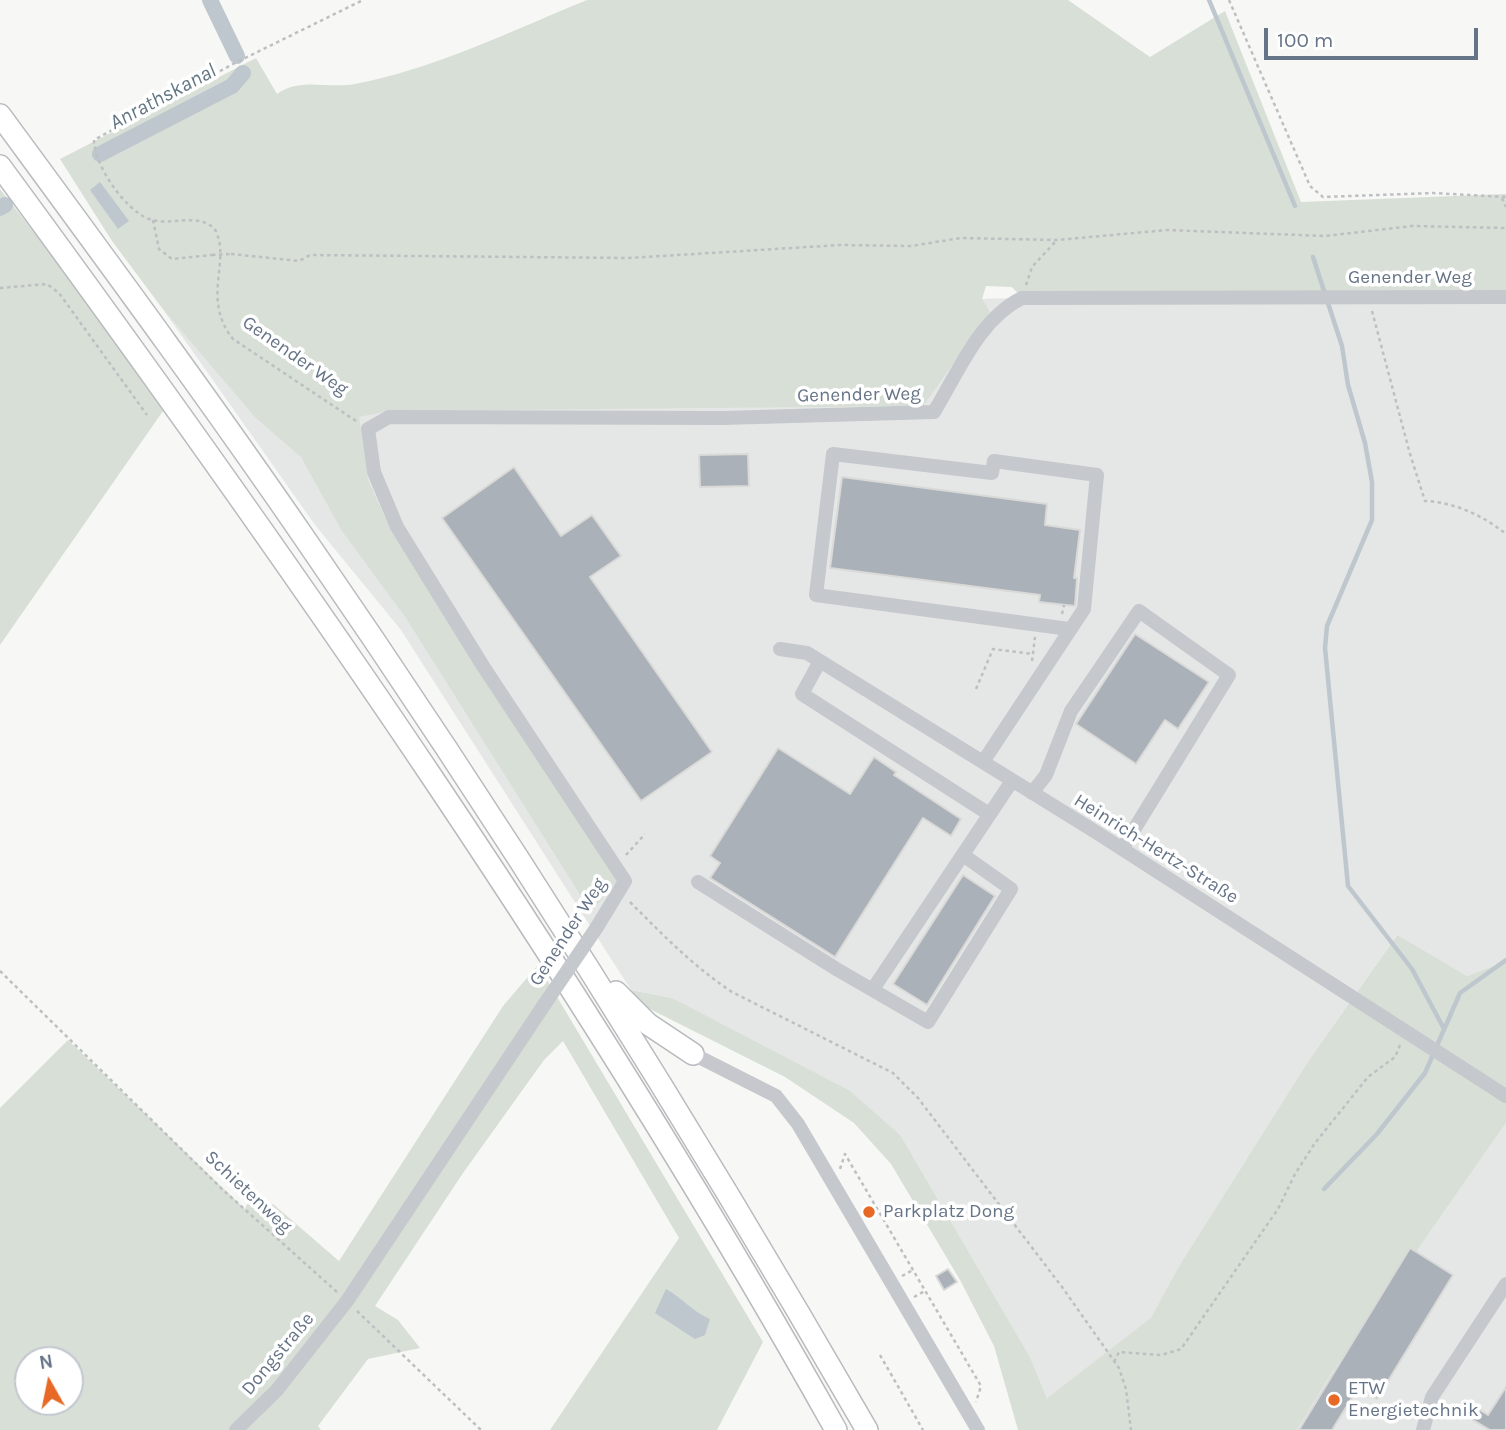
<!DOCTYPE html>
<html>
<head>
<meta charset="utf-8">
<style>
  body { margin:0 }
  #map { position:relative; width:1506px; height:1430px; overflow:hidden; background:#f7f8f5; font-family:Karla,sans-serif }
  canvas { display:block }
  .north { position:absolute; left:14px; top:1346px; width:70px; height:70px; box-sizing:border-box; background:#fff; border:2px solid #c2c7cf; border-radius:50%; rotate:351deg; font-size:19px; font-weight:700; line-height:28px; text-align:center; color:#667487 }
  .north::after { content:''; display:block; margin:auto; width:24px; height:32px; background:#e76925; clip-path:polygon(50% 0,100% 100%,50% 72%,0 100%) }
  .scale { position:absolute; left:1264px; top:28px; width:214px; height:32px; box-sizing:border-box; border:4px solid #667487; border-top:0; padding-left:9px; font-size:21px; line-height:24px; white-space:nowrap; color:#667487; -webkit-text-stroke:5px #fff; paint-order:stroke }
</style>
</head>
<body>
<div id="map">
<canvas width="1506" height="1430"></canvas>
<div class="north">N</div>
<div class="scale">100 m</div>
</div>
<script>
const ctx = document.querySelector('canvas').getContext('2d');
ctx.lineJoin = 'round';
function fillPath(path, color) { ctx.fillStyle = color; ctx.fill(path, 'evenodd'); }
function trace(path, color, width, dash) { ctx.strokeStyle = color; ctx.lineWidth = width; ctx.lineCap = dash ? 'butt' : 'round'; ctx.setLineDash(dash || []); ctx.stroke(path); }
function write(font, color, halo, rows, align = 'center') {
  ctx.font = font + ' Karla,sans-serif'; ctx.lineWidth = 7; ctx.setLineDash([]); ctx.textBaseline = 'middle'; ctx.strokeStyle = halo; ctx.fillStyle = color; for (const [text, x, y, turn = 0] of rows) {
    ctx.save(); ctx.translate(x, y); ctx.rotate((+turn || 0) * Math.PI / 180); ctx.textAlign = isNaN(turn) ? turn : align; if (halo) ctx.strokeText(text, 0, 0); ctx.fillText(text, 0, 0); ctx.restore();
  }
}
const built = new Path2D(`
  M1022,298l484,1v662l-39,15 -71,-40 -87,124 -130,206 -28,53 -104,79 -17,-41 -129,-221 -229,-138 -41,-8 -230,-360 -86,-105 -153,-217 242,2z
  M1506,1123v307h-209l36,-59z`);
const green = new Path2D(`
  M587,0h481l82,57 75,-46 76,191 205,-8v103l-484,1 -10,-11 -26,-1 -4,13 8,13 -67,94 -534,5 -30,6 9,63 24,53 225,348 -26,31 -185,-294 -64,-87 -41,-74 -46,-40 -93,-109 -50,-67 -52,-82 196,-101 21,36c23,-17 52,-5 78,-10 76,-14 161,-55 232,-84z
  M0,189l72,92 91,130 -163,234z
  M1397,935l70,41 39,-15v162l-173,248 -36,59h-279l-24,-84 -34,-66 -69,-116 -37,-41 -69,-46 -145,-73 -9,-14 41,8 178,93 51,45 129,221 17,41 104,-80 28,-52 130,-206z
  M538,965l225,377 -46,88h-167l129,-192 -116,-197 -19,19 -81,113 -88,133 23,14 22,28 -52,11 -50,67 3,4h-321v-322l68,-68 177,169 4,-9 14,11 10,-7 66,57 164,-255zM28,1360h42v42h-42z`);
const water = new Path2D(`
  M100,182l29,39 -11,8 -28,-39z
  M666,1289c16,9 27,23 44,30l-5,16 -10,4 -40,-26z`);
const stream = new Path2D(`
  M1209,0l86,206
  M1313,257l29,89 6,39 17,58 7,39v38l-45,106 -2,22 23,238 64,83 31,58
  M1324,1189l53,-55 48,-61 35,-80 46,-33`);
const canal = new Path2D(`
  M210,0l27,56
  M100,154l132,-68 11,-13
  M0,208l5,-3`);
const building = new Path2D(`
  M748,454l1,32 -49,1 -1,-32z
  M514,467l47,69 31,-21 29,41 -31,21 122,175 -71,49 -199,-283z
  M842,477l205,27 -2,21 35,5 -6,48h3l-2,28 -36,-4 1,-7 -210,-27z
  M1135,634l74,48 -31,47 -13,-9 -29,44 -60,-40z
  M778,748l72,46 24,-37 22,15 -2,3 67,44 -10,17 -28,-18 -88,139 -125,-79 10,-15 -10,-7z
  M963,875l32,21 -68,109 -34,-21z
  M1410,1248l43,27 -54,88 -22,36 -19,-11 -26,42h-33z
  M948,1269l9,13 -13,8 -8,-14z
  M1506,1387v43h-16l-17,-10 7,-10 8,5z`);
const path = new Path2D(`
  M1229,0l81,186 13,11 110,-4 73,4
  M1502,198l4,9
  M153,220l6,29 13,10 40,-4
  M231,254l68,7 11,-6 319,3 211,-13 71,1 50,-8 96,2 110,-10 158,6 87,-10 94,2
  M1026,285l6,-18 25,-27
  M0,288l47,-4 12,9 88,122
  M1372,311l38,143 15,47c29,1 59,15 81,33
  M356,421l-123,-82c-33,-41 0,-80 -19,-111 -19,-16 -45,-1 -65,-9 -24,-9 -55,-54 -55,-79l139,-76 130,-64
  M1062,614l2,-9
  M1032,661l3,-24
  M976,689l17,-40 40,5
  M626,855l19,-21
  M630,902c33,33 63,64 102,90l161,81 25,25 144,189 57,81 7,21 5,41
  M0,971l222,218 115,103
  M840,1169l5,-15 136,232 -5,16
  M902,1276l11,-6
  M914,1297l11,-6
  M357,1311l124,119
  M880,1355l43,75
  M1114,1362l5,-10 42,3 20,-6 97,-140 17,-35 20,-31 53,-66 27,-20 5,-12`);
const minor = new Path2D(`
  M780,649l27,4 292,181 407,262
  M820,661l-18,33 187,120
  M983,762l101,-153 13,-134 -103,-14 -2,12 -159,-19 -17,141 253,34
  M1032,793l14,-18 25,-64 68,-100 90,64 -107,174
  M698,882l140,88 90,52 83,-133 -48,-34
  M597,927l28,-46 -142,-215 -86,-139 -23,-55 -6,-43 21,-12 334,1 211,-6c24,-39 45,-93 88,-114l484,-1
  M873,989l139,-208
  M693,1054l83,42 22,28 180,306
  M236,1430l41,-40 70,-89 197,-296
  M1423,1430l9,-33 74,-113`);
const highway = new Path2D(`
  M0,115c102,139 204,277 301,418 201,291 389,590 566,897
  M0,166c299,407 589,823 836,1264
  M616,992l32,32 45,30`);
const pathBridge = new Path2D(`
  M212,255l19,-1`);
const minorBridge = new Path2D(`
  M544,1005l53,-78`);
const markers = [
  [869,1212,7,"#e76925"],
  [1334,1400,7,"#e76925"]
];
const streetNames = [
  ["Genender Weg",1410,278],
  ["Genender Weg",295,356,35],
  ["Genender Weg",859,395,-1],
  ["Heinrich-Hertz-Straße",1156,849,32],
  ["Genender Weg",568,932,-57],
  ["Schietenweg",248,1192,43],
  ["Dongstraße",278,1354,-50]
];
const poiNames = [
  ["Parkplatz Dong",883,1212],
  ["ETW",1348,1389],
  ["Energietechnik",1348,1411]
];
const waterNames = [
  ["Anrathskanal",163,97,-28]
];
fillPath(built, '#e5e7e6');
fillPath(green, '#d8dfd6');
fillPath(water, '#bec7cd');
trace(stream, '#bec7cd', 4.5);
trace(canal, '#bec7cd', 16);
fillPath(building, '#abb1b9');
trace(building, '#d9d9d7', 2);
trace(highway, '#b8babe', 24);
trace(path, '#bdbfc2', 2.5, [3.5, 3.5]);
trace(minor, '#c5c8cc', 14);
trace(highway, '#fff', 21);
trace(pathBridge, '#bdbfc2', 2.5, [3.5, 3.5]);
trace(minorBridge, '#c5c8cc', 14);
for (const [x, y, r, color] of markers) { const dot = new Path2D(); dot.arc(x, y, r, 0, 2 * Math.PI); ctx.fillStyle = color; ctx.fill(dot); trace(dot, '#fff', 2.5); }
write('19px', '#667487', '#fff', streetNames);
write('19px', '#667487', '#fff', poiNames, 'left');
write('italic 21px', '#627683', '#fff', waterNames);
</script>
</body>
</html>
